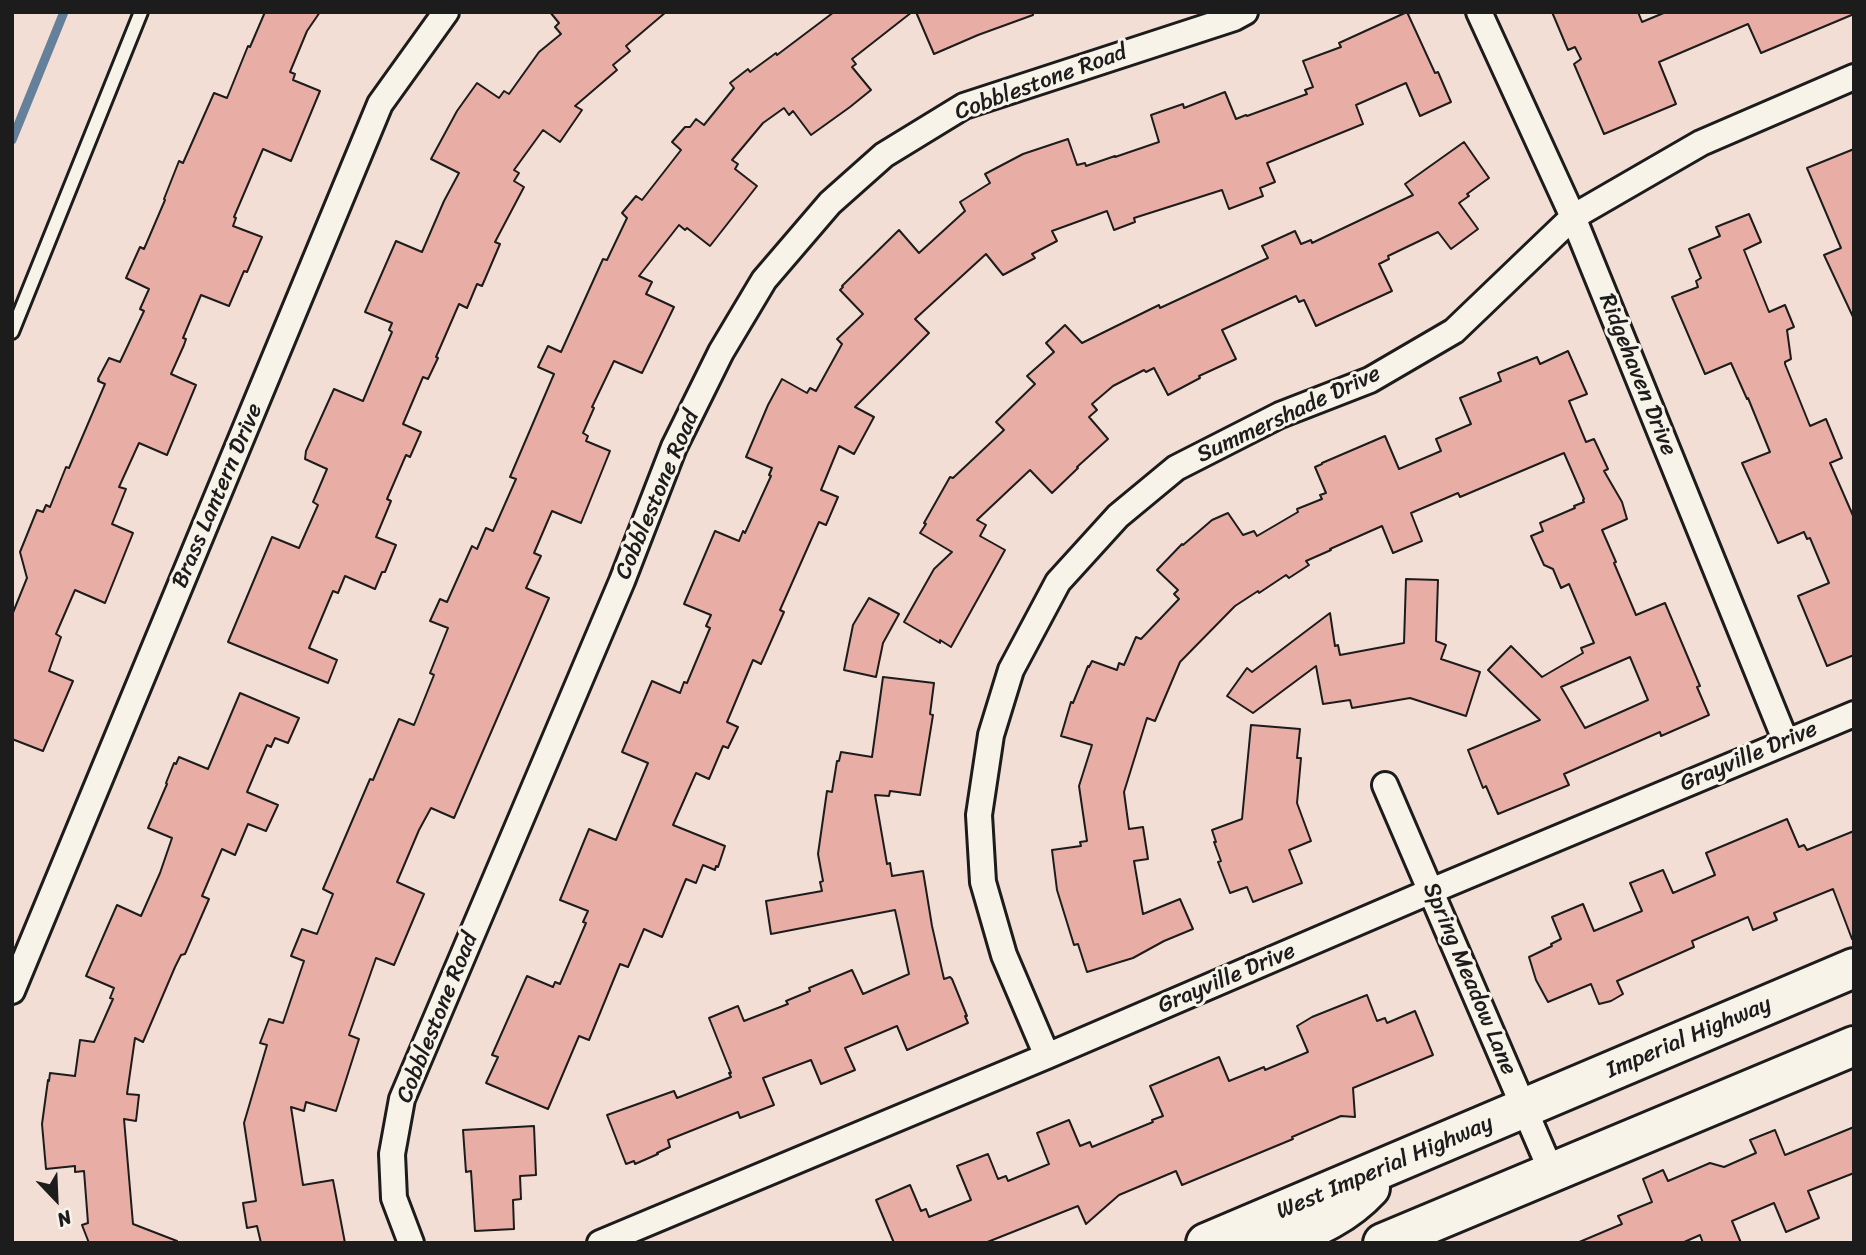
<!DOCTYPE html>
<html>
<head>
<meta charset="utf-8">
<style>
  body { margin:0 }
  #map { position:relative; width:1866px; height:1255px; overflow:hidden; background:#f2ded4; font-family:Sriracha,sans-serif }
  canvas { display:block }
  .frame { position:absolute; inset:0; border:14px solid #1c1c1c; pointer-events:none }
  .north { position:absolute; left:21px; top:1164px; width:70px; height:70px; -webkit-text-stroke:5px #f7f3e8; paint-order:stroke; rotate:157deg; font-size:19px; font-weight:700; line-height:28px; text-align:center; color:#1c1c1c }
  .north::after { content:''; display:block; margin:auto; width:24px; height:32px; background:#1c1c1c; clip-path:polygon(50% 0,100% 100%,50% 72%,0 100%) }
</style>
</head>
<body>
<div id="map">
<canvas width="1866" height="1255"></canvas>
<div class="frame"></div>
<div class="north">N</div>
</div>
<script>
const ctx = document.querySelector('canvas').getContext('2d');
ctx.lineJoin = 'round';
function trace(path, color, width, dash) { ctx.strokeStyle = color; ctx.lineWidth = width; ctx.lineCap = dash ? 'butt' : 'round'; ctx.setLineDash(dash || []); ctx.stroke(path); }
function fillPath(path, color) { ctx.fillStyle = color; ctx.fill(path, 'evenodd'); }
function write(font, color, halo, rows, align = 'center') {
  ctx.font = font + ' Sriracha,sans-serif'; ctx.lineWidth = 6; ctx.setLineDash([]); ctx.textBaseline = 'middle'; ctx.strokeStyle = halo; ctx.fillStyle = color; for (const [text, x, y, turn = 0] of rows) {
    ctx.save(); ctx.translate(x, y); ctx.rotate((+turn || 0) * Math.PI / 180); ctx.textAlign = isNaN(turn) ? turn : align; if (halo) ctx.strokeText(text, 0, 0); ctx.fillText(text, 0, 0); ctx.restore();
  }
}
const stream = new Path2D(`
  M12,140l52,-128`);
const building = new Path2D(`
  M265,12h55l-13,19 -17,41 5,2 -2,6 27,11 -29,70 -28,-12 -29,68 2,1 -3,8 29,11 -15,35 -3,-1 -15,35 -28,-11 -18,43 3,1 -2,6 -13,29 25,11 -29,70 -28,-12 -20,44 7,2 -14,35 21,9 -28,70 -30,-13 -19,44 5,3 -12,34 24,10 -30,70 -31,-12v-124l15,-37 -7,-26 17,-42 6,2 3,-7 4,2 16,-40 3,1 36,-84 -7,-3 1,-1 -1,-1 11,-21 11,4 24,-51 -4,-2 9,-20 -23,-11 14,-31 4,2 21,-49 -1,-1 15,-38 4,2 31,-70 13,5 21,-52 2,1z
  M550,12h116l-40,34 4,5 -17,14 4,5 -42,36 7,4 -22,32 -17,-12 -29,40 5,3 -5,8 10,6 -29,55 5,2 -18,42 -5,-2 -10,24 -8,-4 -23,53 2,1 -10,21 -5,-2 -20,47 18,8 -11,25 -4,-2 -19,44 4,2 -15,36 20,8 -11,27h-3l-7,17 -30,-13 -7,17 -5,-2 -24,57 28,12 -9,23 -100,-41 44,-105 27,11 19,-43 -5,-3 14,-33 -22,-10 1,-8 28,-62 29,12 29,-69 -3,-2 3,-7 -27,-11 31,-71 26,11 22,-51 15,-28 -28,-14 26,-48 20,-28 22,15 5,-7 5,3 30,-42 22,-18 -6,-7 4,-4z
  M834,12h78l-60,47 4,5 -4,3 19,23 -21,17 -39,28 -18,-24 -4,4 -5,-7 -21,15 -31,37 6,4 -3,5 22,17 -47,60 -23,-18 -2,2 -6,-5 -40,51 13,6 -6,12 28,13 -32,66 -28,-12 -22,46 2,1 -11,25 5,3 -2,5 24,10 -29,72 -29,-12 -18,42 7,3 -15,32 23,10 -95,220 -23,-10 -12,22 -22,52 27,12 -30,71 -18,-7 -27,77 10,4 -23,72 -30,-9 -2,9 -13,-4 12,78 30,-5 12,63h-84l-4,-17 -10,2 -4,-25 13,-2 -12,-78 23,-78 -7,-2 9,-24 14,4 21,-62 -13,-5 11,-27 15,5 16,-40 -10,-5 47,-110 3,1 26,-61 15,6 20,-50 -4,-2 18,-45 -18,-7 10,-22 7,3 25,-56 5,3 9,-21 7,3 23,-52 -6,-2 44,-103 -16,-7 10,-21 13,6 42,-93 4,1 20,-42 -5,-5 14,-17 6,4 39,-50 -9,-8 13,-15h5l6,-8 8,6 30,-37 -4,-5 18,-14 2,3 26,-19 1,2z
  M916,12h117v3l-55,20 -44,19z
  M1407,12l28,61 3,-1 13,30 -31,14 -14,-33 -50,22 7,19 -96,39 8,19 -15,6 3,8 -34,13 -7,-19 -88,28 1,4 -21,8 -7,-19 -55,20 5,10 -25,13 3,4 -32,17 -17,-21 -71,65 14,14 -74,74 19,10 -20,37 -15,-8 -18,44 17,7 -12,28 -7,-3 -39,88 4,2 -23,52 -8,-4 -26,62 11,5 -10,21 -5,-2 -14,33 -13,-6 -23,52 52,21 -7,21 -2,-1 -1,4 -12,-5 -7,18 -10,-4 -24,58 -18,-8 -16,38 -8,-3 -31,76 -10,-4 -31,73 -62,-26 12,-26 -6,-2 35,-79 26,11 2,-5 5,2 26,-61 -3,-1 5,-11 -28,-11 29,-71 27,11 32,-77 -26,-11 30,-71 28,12 4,-11 3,1 23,-55 -4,-2 5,-11 -27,-11 31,-73 24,10 4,-10 2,2 26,-57 -2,-1 3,-7 -26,-11 22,-52 14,-26 25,14 3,-5 6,3 26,-47 -5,-5 26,-25 -23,-24 3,-3 -1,-1 57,-56 20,23 46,-42 -5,-9 30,-19 -5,-9 38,-20 45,-15 9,26 8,-2 1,3 29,-10v1l44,-15 -8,-27 32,-11 1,4 41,-16 11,27 10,-4 1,1 60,-22 -2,-4 8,-3 -10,-26 38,-14 -2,-4z
  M1552,12h86l4,10 24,-10h188v2l-93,39 -13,-29 -89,38 17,42 -72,30 -30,-70 7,-5 -6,-12 -7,3z
  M1464,142l25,36 -22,16 2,2 -10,7 19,26 -27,20 -13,-17 -50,24 1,3 -10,5 13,27 -76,35 -12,-26 -5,2 -3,-6 -74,34 14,29 -37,17 1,2 -32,17 -14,-27 -8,4 -2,-2 -31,16 -21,18 5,6 -8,7 19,22 -31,28 1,1 -26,25 -22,-23 -53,50 9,5 -6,11 25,14 -54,97 -11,-7v3l-36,-21 30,-53 18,-17 -32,-19 6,-9 -2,-1 26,-46 3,1 51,-48 -8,-8 39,-38 -8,-8 27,-24 -8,-9 19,-18 17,18 77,-38 1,3 108,-50 -6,-12 33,-15 6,13 10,-4 1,3 101,-48 -8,-11z
  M1854,149v170l-30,-64 17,-7 -34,-80z
  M1749,214l12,28 -17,8 25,62 16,-7 9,22 -7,3 4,29 -6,3v2l25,62 16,-7 16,39 -12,5 24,55v137l-27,11 -29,-70 31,-13 -19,-45 -3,1 -3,-7 -26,11 -36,-80 28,-11 -22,-54 -1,1 -16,-36 -26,11 -33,-77 26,-10 -2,-6 5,-3 -12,-29 31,-13 -4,-9z
  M1568,351l19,43 -18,7 17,41 8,-3 14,30 -4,2 18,31 5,17 -25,11 14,32 -2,1 22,52 29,-12 35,83 -3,1 12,28 -48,21 -1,-4 -96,42 5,11 -71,29 -12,-28 -3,2 -15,-38 72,-30 -52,-50 23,-24 31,31 41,-24 -2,-5 13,-5 -25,-59 -8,4 -8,-19 -9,-4 -13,-29 12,-5 -3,-8 35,-15 -1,-2 10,-4 -1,-2 1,-1 -20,-46 -104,44 -2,-4 -47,20 11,28 -29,12 -11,-27 -52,23 1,1 -25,11 3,4 -20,13 -3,-3 -27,18 -1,-2 -23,15 -55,56 -25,59 -8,-3 -23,74 5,37 14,-2 5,32 -14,2 9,53 37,-15 13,30 -29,12 -31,17 -46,14 -9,-28 -4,1 -17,-55 -5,-40 29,-4 -1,-4 7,-1 -8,-55 13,-41 -31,-9 10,-34 2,1 15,-37 1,1 3,-6 25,9 2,-7 5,2 12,-28 5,2 38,-40 -5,-5 4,-4 -21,-20 25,-26 1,1 29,-25 16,-7 15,22 11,-4 3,5 41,-24 -1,-3 25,-10 -2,-4 6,-2 -11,-26 7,-3v-1l63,-27 14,33 42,-18 -5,-12 35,-15 -11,-26 41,-17 -3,-8 39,-16 3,7zM1630,657l18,43 -63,28 -24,-41z
  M1406,579l32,1 -2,61 10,4 -5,14 39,13 -14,44 -56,-18 -58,10 -2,-8 -27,4 -7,-38 -63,47 -26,-17 20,-28 5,4 78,-59 5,33 3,-1 2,10 64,-12z
  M869,598l30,16 -16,29 -7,34 -32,-7 9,-45z
  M883,677l51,6 -4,31 3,1 -13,80 -30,-4 -1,5 -14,-1 12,69 3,-1 2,13 31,-5 9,55 12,53 6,-2 2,2 15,37h-2l3,7 -61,27 -10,-24 -52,22 10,22 -34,14 -10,-24 -48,18 11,27 -34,13 -2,-6 -70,28 2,7 -13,6 1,1 -23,10 -1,-3 -8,3 -19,-49 67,-24 3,7 54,-21 -2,-4h2l-22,-55 29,-12 6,15 44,-17 -2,-3 24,-10 -1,-3 43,-18 11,24 46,-20 -14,-64 -124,24 -5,-33 56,-10 -2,-9 3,-1 -5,-27 9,-63 5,1 5,-31h2l2,-9 31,5z
  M240,693l59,25 -11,25 -13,-5 -4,9 -4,-2 -20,47 31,13 -12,26 -18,-7 -13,31 -13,-6 -20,47 7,3 -24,55 -4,1 -6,12 -32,75 -8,-4 -8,56 12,1 -3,26 -12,-2 9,105 44,17v2h-88l-7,-18 6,-2 -4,-52 -9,1v-6l-29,3 -4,-45 6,-44 1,1 1,-8 25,3 5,-36 14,2 19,-43 -3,-1 4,-10 -28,-12 31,-71 24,11 19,-43 12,-35 -24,-10 19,-44 -1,-1 8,-20 2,1 3,-7 29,12z
  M1251,725l49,4 -3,29h4l-4,45 14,38 -22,9 13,33 -49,19 -6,-15 -17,6 -12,-31 3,-1 -7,-19h2l-4,-12 30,-11z
  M1787,819l12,28 5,-2 3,5 47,-19v107l-2,1 -19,-50 -59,24 3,7 -24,10 -5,-13 -56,24 2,6 -77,34 6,13 -12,7 -12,3 -8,-20 -43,18 -12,-22 -7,-23 23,-11 -1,-2 10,-5 -9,-22 31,-13 11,27 48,-20 -12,-28 33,-13 10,23 42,-18 -9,-22z
  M1367,995l10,26 8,-3 2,5 28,-12 18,44 -80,33 2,29 -14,-1 -49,21 1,2 -111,46 -6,-14 -57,24 -33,29 -8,-18 -93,37h-91l-18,-43 34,-15 11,26 5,-2 3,8 42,-17 -14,-34 31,-12 10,25 8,-3 2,5 41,-17 -12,-31 32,-13 11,26 10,-4 2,5 61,-25 -1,-2 11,-4 -13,-30 69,-29 10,24 35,-14 1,3 43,-18 -11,-26 15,-9z
  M534,1126l2,49 -16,1 1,23 -8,1 1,29 -39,2 -4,-60 -5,1 -3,-42z
  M1854,1127v46l-46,18 11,27 -33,14 -12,-29 -42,18 9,22h-38l-3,-8 -18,8h-105l45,-19 -4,-8 34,-14 -9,-23 20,-9 5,11 42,-18 14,4 32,-14 -6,-13 25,-10 10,25z`);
const service = new Path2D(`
  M12,332l129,-320`);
const minor = new Path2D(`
  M1479,12l94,205 213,525
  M1385,785l167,388
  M12,991l368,-887 66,-92
  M1047,1056l-43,-101 -21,-73 -4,-67 12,-80 20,-65 47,-88 60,-66 58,-48 104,-53 90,-35 84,-49 119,-114 128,-74 153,-66
  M411,1243l-17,-45 -2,-44 10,-55 220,-518 52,-134 47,-95 43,-72 66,-77 54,-48 80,-49 270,-88 11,-6
  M600,1243l447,-187 384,-165 423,-177`);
const primary = new Path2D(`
  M1206,1243l648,-275
  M1277,1243c36,-15 66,-26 93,-55
  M1383,1243l471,-197`);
const streetNames = [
  ["Cobblestone Road",1041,83,-20],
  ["Ridgehaven Drive",1637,375,68],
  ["Summershade Drive",1289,415,-25],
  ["Cobblestone Road",658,495,-67],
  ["Brass Lantern Drive",218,496,-67],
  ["Grayville Drive",1749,757,-23],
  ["Grayville Drive",1227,979,-23],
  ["Spring Meadow Lane",1469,979,67],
  ["Cobblestone Road",438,1018,-68],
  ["Imperial Highway",1689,1038,-23],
  ["West Imperial Highway",1385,1168,-23]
];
trace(stream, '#65809b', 9);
fillPath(building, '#e8aea5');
trace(building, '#1c1c1c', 2);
trace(service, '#1c1c1c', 18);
trace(minor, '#1c1c1c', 30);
trace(primary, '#1c1c1c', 44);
trace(service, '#f7f3e8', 12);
trace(minor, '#f7f3e8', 24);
trace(primary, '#f7f3e8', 38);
write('23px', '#1c1c1c', '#f7f3e8', streetNames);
</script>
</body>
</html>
